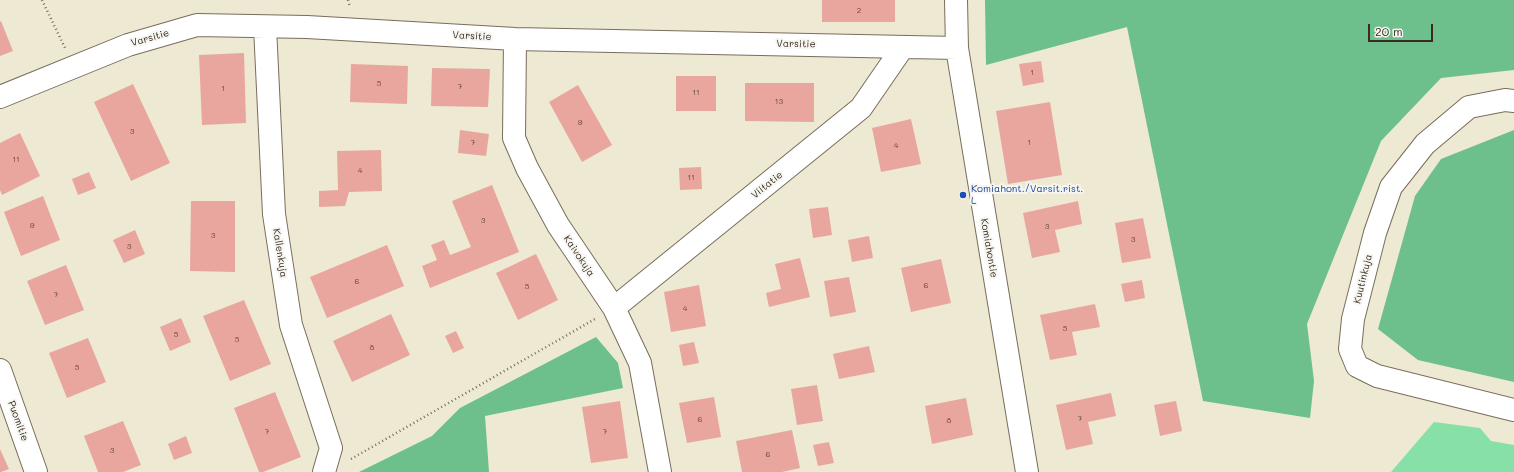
<!DOCTYPE html>
<html>
<head>
<meta charset="utf-8">
<style>
  body { margin:0 }
  #map { position:relative; width:1514px; height:472px; overflow:hidden; background:#ede9d3; font-family:Mali,sans-serif }
  canvas { display:block }
  .scale { position:absolute; left:1368px; top:24px; width:65px; height:18px; box-sizing:border-box; border:2px solid #3b2a1e; border-top:0; padding-left:5px; font-size:12px; line-height:14px; white-space:nowrap; color:#3b2a1e; -webkit-text-stroke:3px #f6f6f2; paint-order:stroke }
</style>
</head>
<body>
<div id="map">
<canvas width="1514" height="472"></canvas>
<div class="scale">20 m</div>
</div>
<script>
const ctx = document.querySelector('canvas').getContext('2d');
ctx.lineJoin = 'round';
function fillPath(path, color) { ctx.fillStyle = color; ctx.fill(path, 'evenodd'); }
function trace(path, color, width, dash) { ctx.strokeStyle = color; ctx.lineWidth = width; ctx.lineCap = dash ? 'butt' : 'round'; ctx.setLineDash(dash || []); ctx.stroke(path); }
function write(font, color, halo, rows, align = 'center') {
  ctx.font = font + ' Mali,sans-serif'; ctx.lineWidth = 4; ctx.setLineDash([]); ctx.textBaseline = 'middle'; ctx.strokeStyle = halo; ctx.fillStyle = color; for (const [text, x, y, turn = 0] of rows) {
    ctx.save(); ctx.translate(x, y); ctx.rotate((+turn || 0) * Math.PI / 180); ctx.textAlign = isNaN(turn) ? turn : align; if (halo) ctx.strokeText(text, 0, 0); ctx.fillText(text, 0, 0); ctx.restore();
  }
}
const green = new Path2D(`
  M1434,422l46,6 11,13 23,4v27h-123z`);
const forest = new Path2D(`
  M985,0h529v70l-73,8 -60,63 -74,183 7,57 -4,37 -107,-17 -76,-374 -141,38z
  M1514,130v252l-96,-22 -40,-31 37,-133 26,-37z
  M596,337l22,26 5,25 -138,28 4,56h-130l73,-36 28,-28z`);
const building = new Path2D(`
  M822,0h73v22h-73z
  M1,21l12,30 -13,5v-34z
  M244,53l2,70 -44,2 -3,-70z
  M1041,61l3,21 -21,4 -4,-22z
  M351,64l57,2 -1,38 -57,-2z
  M432,68l58,1 -2,38 -57,-1z
  M676,76h40v35h-40z
  M745,83h69v39l-69,-1z
  M133,84l37,79 -39,18 -37,-79z
  M578,85l34,60 -30,17 -33,-60z
  M1050,102l12,73 -54,9 -12,-73z
  M911,119l10,45 -40,8 -9,-44z
  M460,130l29,4 -3,22 -28,-3z
  M20,133l20,43 -38,19 -2,-5v-47z
  M381,150l1,41 -33,1 -4,14 -26,1v-16l19,-1 -1,-39z
  M701,167l1,22 -22,1 -1,-22z
  M89,172l7,16 -18,7 -6,-16z
  M492,185l27,67 -89,36 -8,-22 15,-6 -6,-15 13,-5 6,15 21,-8 -19,-46z
  M43,196l17,44 -39,16 -17,-44z
  M191,201h44v71l-45,-1z
  M1078,201l4,23 -27,6 5,22 -28,6 -9,-45z
  M828,207l4,28 -19,3 -4,-29z
  M1143,218l8,40 -29,5 -7,-40z
  M135,230l10,24 -21,9 -11,-23z
  M869,236l4,22 -21,4 -4,-22z
  M387,245l17,41 -77,32 -17,-41z
  M536,254l22,46 -40,20 -22,-47z
  M800,258l10,39 -41,10 -3,-14 15,-4 -6,-25z
  M941,259l10,44 -40,9 -10,-44z
  M66,265l18,45 -39,15 -18,-44z
  M849,277l7,35 -26,5 -6,-36z
  M1142,280l3,18 -20,4 -4,-18z
  M699,285l7,41 -35,6 -7,-40z
  M244,300l27,64 -41,17 -27,-65z
  M1095,304l5,23 -28,5 5,23 -27,5 -10,-45z
  M391,314l19,41 -58,27 -19,-41z
  M181,318l10,24 -21,9 -10,-24z
  M456,331l8,17 -11,5 -8,-17z
  M88,338l18,44 -39,16 -18,-45z
  M694,342l5,21 -16,3 -4,-21z
  M869,346l6,26 -36,7 -6,-25z
  M817,385l6,36 -26,4 -6,-36z
  M275,392l26,65 -38,15h-4l-25,-64z
  M1111,393l5,23 -28,6 5,22 -27,6 -10,-45z
  M714,397l7,40 -34,6 -8,-40z
  M966,398l7,37 -41,9 -7,-38z
  M620,401l8,57 -37,5 -9,-56z
  M1176,401l6,30 -22,5 -6,-31z
  M123,421l18,44 -18,7h-25l-14,-36z
  M792,430l8,38 -18,4h-40l-6,-31z
  M186,436l6,17 -18,7 -6,-16z
  M829,442l5,21 -16,3 -5,-21z
  M0,449l9,20 -8,3h-1z`);
const path = new Path2D(`
  M42,0l23,48
  M348,0l2,7
  M351,459l244,-140`);
const minor = new Path2D(`
  M956,0l1,48 70,424
  M265,27l9,187 17,111 40,123 -7,24
  M515,39l-1,99 13,30 31,57 56,83 26,55 20,109
  M0,97l128,-52 69,-20 110,2 208,12 442,9
  M1514,101l-9,-1 -36,7 -44,37 -34,43 -16,46 -22,86 -3,30 7,17 20,10 137,34
  M614,308l247,-200 42,-61
  M0,370l36,102`);
const markers = [
  [963,195,4,"#1a4fb4"]
];
const numberNames = [
  ["2",859,11],
  ["1",1032,73],
  ["5",379,84],
  ["7",460,87],
  ["1",223,89],
  ["11",696,93],
  ["13",779,102],
  ["9",580,123],
  ["3",132,132],
  ["7",473,143],
  ["1",1029,143],
  ["4",896,146],
  ["11",16,160],
  ["4",360,171],
  ["11",691,178],
  ["3",483,221],
  ["9",32,226],
  ["3",1047,227],
  ["3",213,236],
  ["3",1133,240],
  ["3",129,247],
  ["6",357,282],
  ["6",926,286],
  ["5",527,287],
  ["7",56,295],
  ["4",685,309],
  ["5",1065,329],
  ["5",176,335],
  ["5",237,340],
  ["8",372,348],
  ["5",77,368],
  ["7",1080,419],
  ["6",700,420],
  ["8",949,421],
  ["7",267,432],
  ["7",605,432],
  ["3",112,451],
  ["6",768,455]
];
const streetNames = [
  ["Varsitie",472,36,3],
  ["Varsitie",150,38,-16],
  ["Varsitie",796,44,1],
  ["Viitatie",767,185,-39],
  ["Komiahontie",989,248,80],
  ["Kallenkuja",280,253,81],
  ["Kaivokuja",579,256,56],
  ["Kuutinkuja",1363,279,-76],
  ["Puomitie",18,421,70]
];
const transitNames = [
  ["Komiahont./Varsit.rist.",971,189],
  ["L",971,201]
];
fillPath(green, '#87e1a6');
fillPath(forest, '#6dbf8b');
fillPath(building, '#e9a69f');
trace(minor, '#796d5d', 24);
trace(path, '#796d5d', 2.5, [1, 3]);
trace(minor, '#fff', 22);
for (const [x, y, r, color] of markers) { const dot = new Path2D(); dot.arc(x, y, r, 0, 2 * Math.PI); ctx.fillStyle = color; ctx.fill(dot); trace(dot, '#f6f6f2', 1.5); }
write('8px', '#66493e', null, numberNames);
write('10px', '#3b2a1e', '#f6f6f2', streetNames);
write('10px', '#164399', '#f6f6f2', transitNames, 'left');
</script>
</body>
</html>
